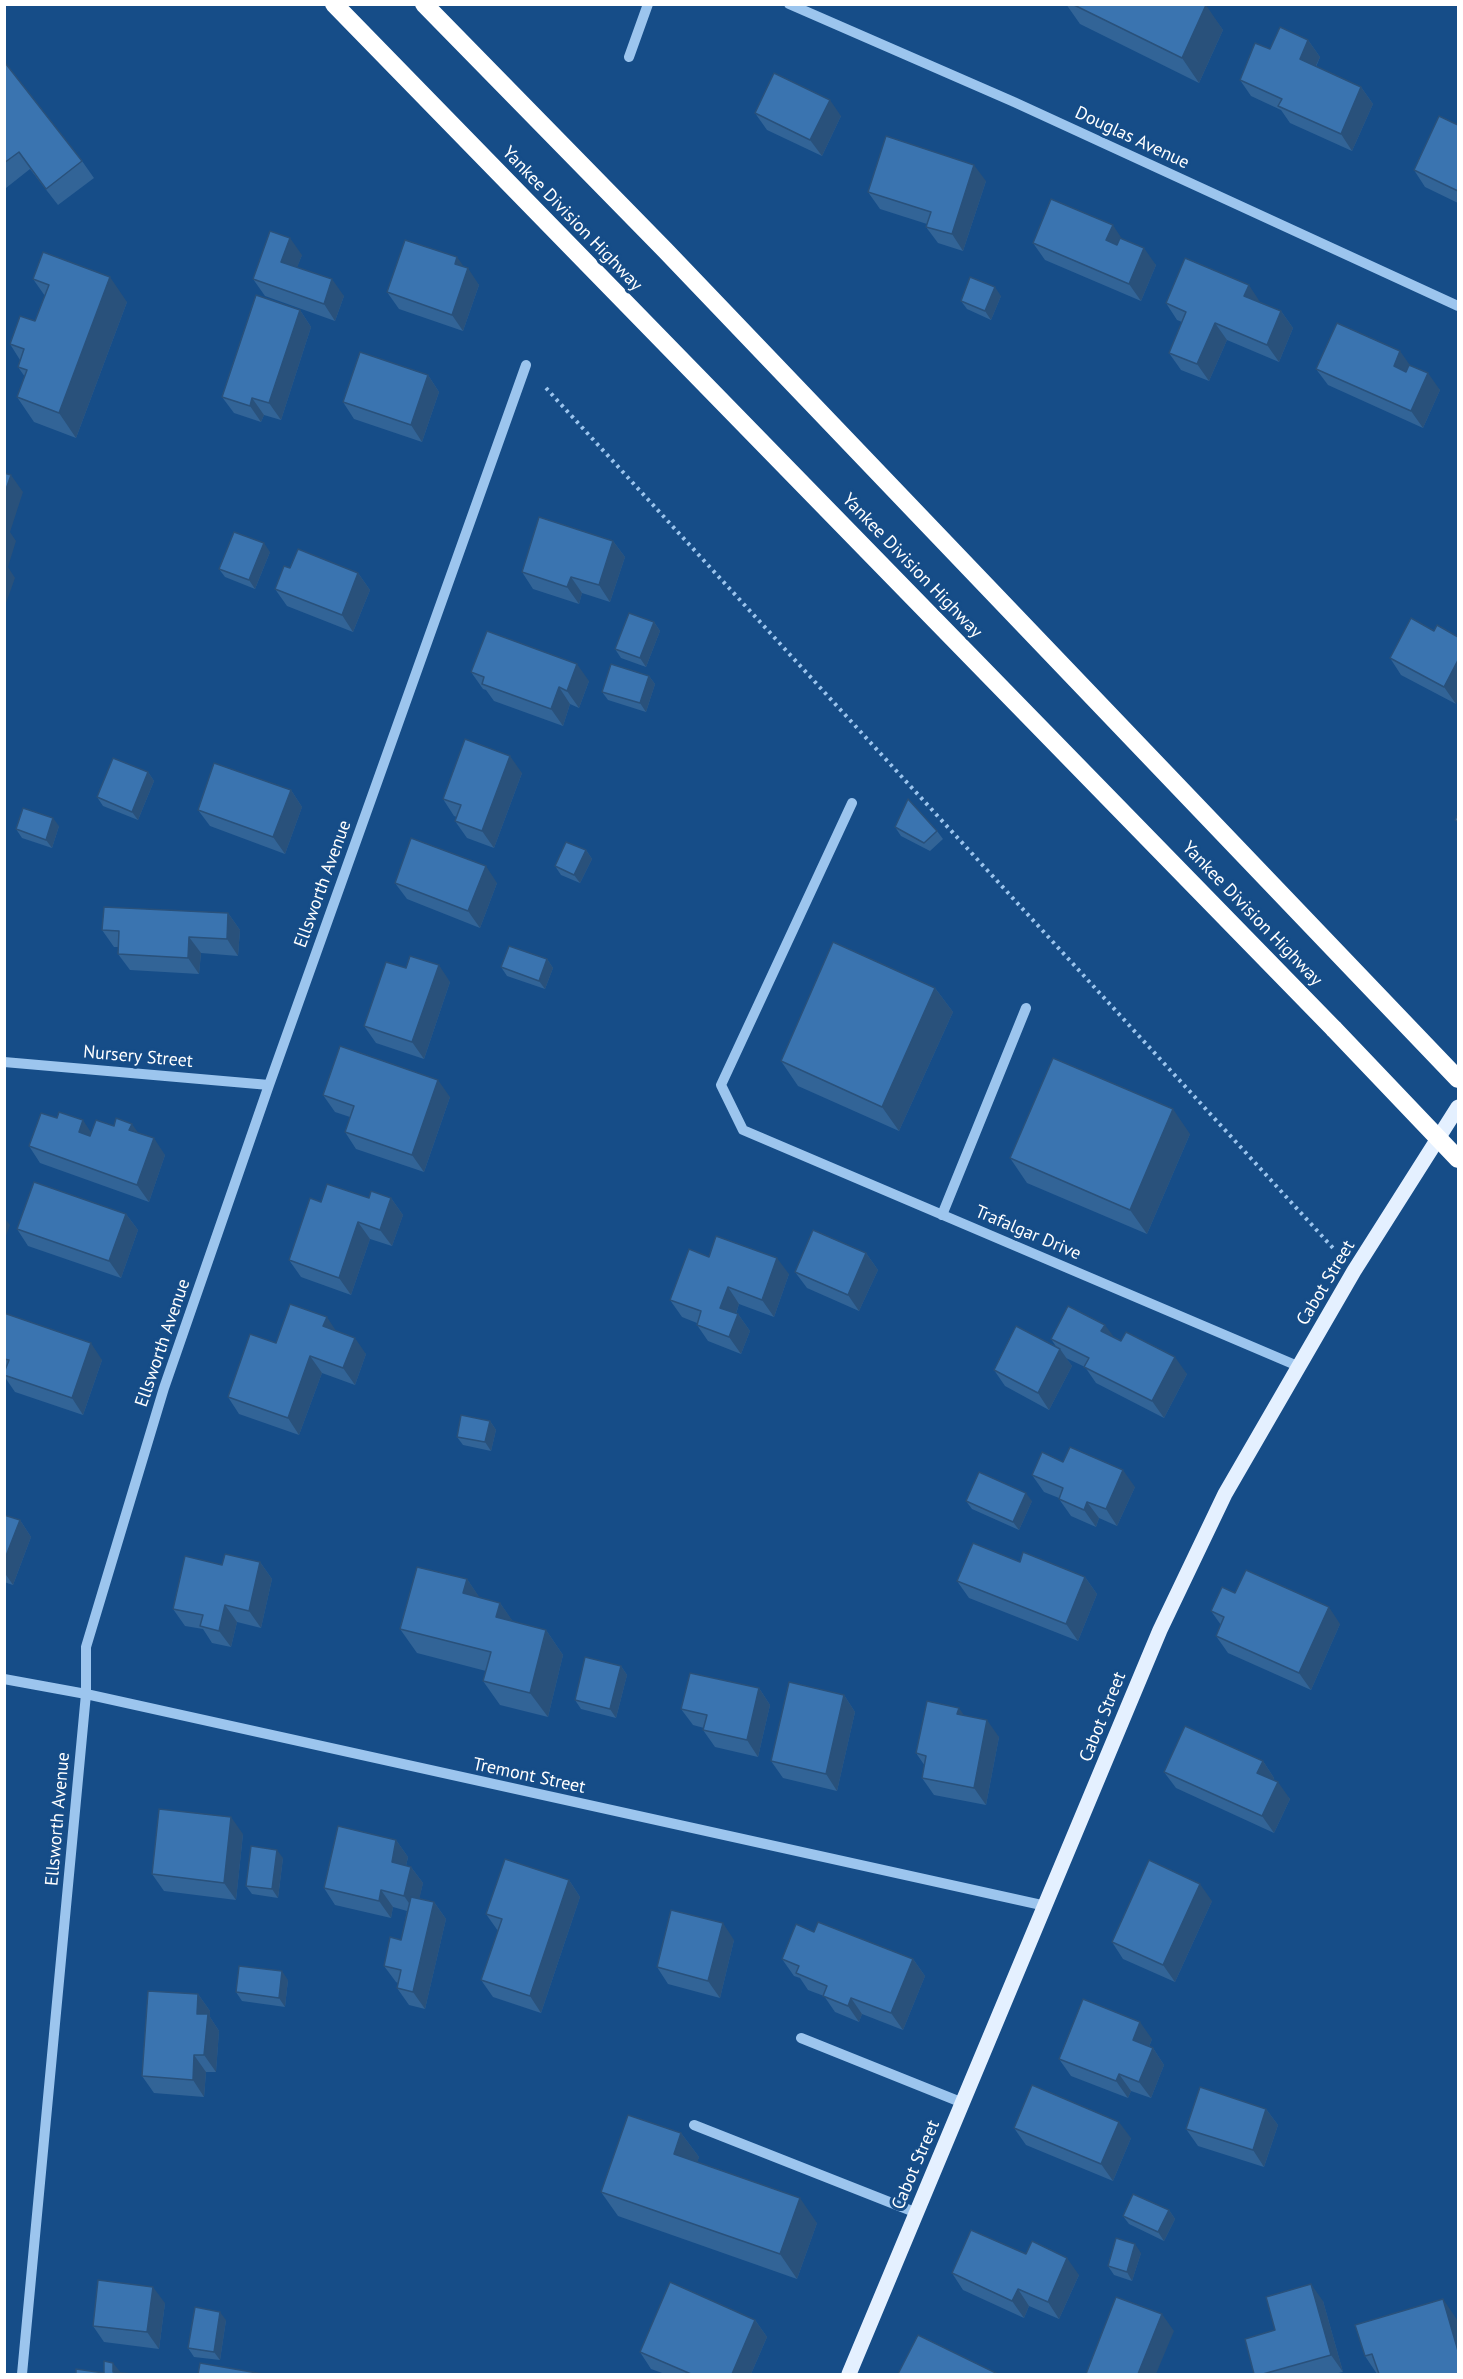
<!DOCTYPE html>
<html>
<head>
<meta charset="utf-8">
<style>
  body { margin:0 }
  #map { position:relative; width:1463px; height:2379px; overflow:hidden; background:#164d88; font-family:"PT Sans",sans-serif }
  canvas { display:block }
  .frame { position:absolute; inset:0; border:6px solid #fff; pointer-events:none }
</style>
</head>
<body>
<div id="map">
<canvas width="1463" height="2379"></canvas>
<div class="frame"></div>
</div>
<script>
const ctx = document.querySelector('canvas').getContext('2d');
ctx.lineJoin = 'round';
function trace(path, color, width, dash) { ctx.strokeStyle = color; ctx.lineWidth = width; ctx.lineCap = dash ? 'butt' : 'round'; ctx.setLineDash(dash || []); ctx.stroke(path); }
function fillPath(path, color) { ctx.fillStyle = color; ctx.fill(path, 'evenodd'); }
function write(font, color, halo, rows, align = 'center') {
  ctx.font = font + ' "PT Sans",sans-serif'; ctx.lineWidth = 6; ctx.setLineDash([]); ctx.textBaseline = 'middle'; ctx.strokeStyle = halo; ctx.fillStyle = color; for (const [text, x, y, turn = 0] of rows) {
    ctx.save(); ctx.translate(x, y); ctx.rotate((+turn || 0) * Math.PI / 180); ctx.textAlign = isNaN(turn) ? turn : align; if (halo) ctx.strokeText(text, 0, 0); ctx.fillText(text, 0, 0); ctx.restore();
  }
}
const path = new Path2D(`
  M546,388l787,860`);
const minor = new Path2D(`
  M789,4l225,98 444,204
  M629,57l19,-53
  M852,803l-131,282 22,45 557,237
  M4,1062l265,23
  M942,1215l84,-207
  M4,1679l82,15 960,212
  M801,2038l162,65
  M694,2125l223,88
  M22,2374l64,-680v-47l78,-259 105,-303 257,-720`);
const major = new Path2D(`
  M849,2374l311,-744 65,-136 129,-223 104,-164`);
const highway = new Path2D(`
  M334,4l1000,1025
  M424,4l241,246 793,829`);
const highwayBridge = new Path2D(`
  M1334,1029l124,130`);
const wall = new Path2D(`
  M1066,4h138l19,26 -24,53 -119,-59z
  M1308,40l12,17 -4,10 45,20 12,17 -21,47 -62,-28 -9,-13 -30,-14 -11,-16 30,-31z
  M4,65l78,96 12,17 -36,27 -28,-36 -24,19 -2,-3z
  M755,113l86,3 -19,40 -55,-26z
  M1458,125v78l-33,-16 -11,-17z
  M986,181l-23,70 -25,-8 -12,-16 1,-3 -47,-15 -12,-17z
  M1123,240l33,25 -15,36 -96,-41 -12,-17z
  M302,255l-5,12 47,29 -9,25 -70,-25 -12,-17z
  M464,267l15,18 -16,46 -64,-22 -12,-17z
  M33,279l94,23 -51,136 -42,-16 -17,-25 8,-20 -7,-10 2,-7 -10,-16 25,-23 10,-25z
  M1001,296l-10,24 -24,-11 -6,-8z
  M1260,302l21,9 12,17 -14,34 -52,-22 -18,41 -28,-11 -12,-17 13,-31 -5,-2 -11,-17z
  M300,310l11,17 -30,93 -17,-5 -3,7 -27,-9 -12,-16z
  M1410,365l30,25 -17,38 -95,-43 -12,-16z
  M428,375l11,17 -17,50 -68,-23 -11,-17z
  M613,541l12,16 -15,45 -28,-9 -3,11 -46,-15 -11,-17z
  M270,552l-15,37 -30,-12 -6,-8z
  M290,568l68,5 12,17 -17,42 -66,-26 -12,-17z
  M1411,618l45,86 -55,-29 -11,-17z
  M654,622l6,9 -14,36 -25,-9 -6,-9z
  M471,672l118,9 -10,27 -9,-4 -7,22 -69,-25 -8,-11 -3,-1z
  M649,676l6,8 -9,28 -38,-12 -6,-8z
  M148,772l6,9 -16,39 -35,-14 -6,-9z
  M522,773l-28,75 -27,-10 -12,-17 2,-4 -3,-1 -11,-17z
  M291,790l11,17 -17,47 -75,-28 -12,-16z
  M59,826l-7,22 -30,-10 -6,-9z
  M895,827l42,4 6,8 -13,12 -29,-15z
  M586,850l6,9 -12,24 -19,-8 -6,-9z
  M395,883h102l-17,45 -73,-29z
  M228,913l12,17 -2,26 -37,-3 -2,21 -69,-4 -12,-16 1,-7h-5l-12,-17z
  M547,959l6,9 -8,21 -38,-13 -6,-9z
  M406,968l44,14 -26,77 -48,-16 -12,-17z
  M935,988l18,24 -54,119 -101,-45 -17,-25z
  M323,1095l127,2 -26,75 -68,-23 -11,-17 5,-15 -15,-5z
  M114,1126l24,7 27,22 -16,47 -109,-39 -11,-17 62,-13z
  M1190,1134l-43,100 -120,-51 -17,-25z
  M369,1198h22l12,17 -11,31 -22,-7 -19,56 -50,-18 -12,-17 32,-58z
  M126,1214l12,16 -17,48 -93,-32 -11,-17z
  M866,1253l12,17 -19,41 -52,-23 -12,-16z
  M709,1257l80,17 -15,43 -35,-13 -3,10h2l12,17 -9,23 -33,-13 -11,-16v-2l-15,-6 -12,-17z
  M4,1313l98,47 -19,55 -68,-23 -11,-16z
  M336,1331l30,23 -11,31 -33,-12 -23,62 -60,-21 -11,-17 48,-54z
  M1114,1337l73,37 -23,44 -68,-35 -11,-16 -19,-9 6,8 -23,44 -44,-24 -11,-16 63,-22 -6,-9z
  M490,1421l6,9 -5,21 -28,-6 -6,-8z
  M1032,1475l103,12 -18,39 -18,-8 -3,9 -25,-11 -12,-17v-1l-15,-6z
  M966,1501h66l-13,29 -47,-21z
  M4,1515l16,5 11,17 -18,48 -9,-3z
  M260,1562l12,17 -11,49 -24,-6 -6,25 -19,-4 -9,-14 -18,-3 -12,-17 49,-44z
  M1020,1562l65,15 12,17 -19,47 -109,-43 -12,-17z
  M467,1579l12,18 21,6 13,19 33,8 17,25 -15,62 -48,-12 -17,-24 3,-10 -69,-18 -17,-24z
  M1235,1593l105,31 -29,66 -83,-37 -12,-17 5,-11 -10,-14z
  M621,1666l6,9 -11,43 -35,-9 -6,-9z
  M759,1688l11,17 -12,52 -43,-10 -12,-17 1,-2 -11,-3 -12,-16z
  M844,1695l11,17 -18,79 -54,-13 -12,-17z
  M964,1715l35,22 -13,68 -52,-10 -12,-17 3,-12 -9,-13z
  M1263,1761l11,17 -1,2 17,19 -16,34 -98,-45 -12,-16z
  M243,1834l-7,66 -72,-9 -12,-17z
  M396,1840l12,17 -2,9 5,1 12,16 -4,16 15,3 12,17 -21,90 -16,-4 -12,-17 1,-5 -2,-1 -12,-16 17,-26 6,-29 -14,-4 -2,11 -56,-13 -11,-17z
  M283,1858l-5,40 -26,-4 -6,-8z
  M569,1880l11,17 -39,116 -48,-16 -12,-17 17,-49 -12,-17z
  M1212,1901l-37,81 -52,-23 -11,-17z
  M814,1932l99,27 12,17 -22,54 -41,-16 -3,8 -24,-10 -11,-16 -16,-6 -8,-12 -6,-2 -12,-17z
  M734,1940l-14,58 -52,-14 -11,-17z
  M288,1980l-3,27 -43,-6 -6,-9z
  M198,1994l12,17v6l9,14 -3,41h-10l-2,25 -50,-4 -12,-17z
  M1152,2039l-3,8 4,1 11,17 -13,33 -20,-7 -3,7 -57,-22 -12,-17z
  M1266,2109l12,16 -14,42 -66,-21 -12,-17z
  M1014,2128l117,10 -18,43 -87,-36z
  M681,2133l18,24 -2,5 120,61 -20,56 -179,-63 -17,-24z
  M1169,2210l6,9 -11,22 -35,-17 -6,-8z
  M1141,2253l-9,28 -18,-6 -6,-9z
  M1026,2254l53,21 -20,44 -30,-13 -5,12 -61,-28 -11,-17z
  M1323,2301l20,71 -9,2h-80l21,-44z
  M165,2303l-6,46 -55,-7 -11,-16z
  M226,2320l-6,40 -26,-3 -6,-9z
  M755,2320l12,17 -16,37h-86l-14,-5 -11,-17z
  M1458,2321v53h-81l-12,-18z`);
const shadedWall = new Path2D(`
  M1206,5l17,25 -24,53 -17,-25z
  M1308,40l12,17 -9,19 -11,-17z
  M1361,87l12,17 -21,47 -11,-17z
  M830,100l11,16 -19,40 -12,-16z
  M974,165l12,16 -23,70 -11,-17z
  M1113,225l11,17 -6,15 -12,-17z
  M290,238l12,17 -9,23 -12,-16z
  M1144,248l12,17 -15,36 -12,-17z
  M457,257l10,14 1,-3 11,17 -16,46 -11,-16 3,-51z
  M110,277l17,25 -51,136 -17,-25z
  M332,279l12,17 -9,25 -11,-17z
  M1249,285l11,17 -4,10 -12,-16z
  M995,287l6,9 -10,24 -6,-9z
  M300,310l11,17 -30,93 -12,-17z
  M1281,311l12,17 -14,34 -12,-17z
  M1215,323l12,17 -18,41 -12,-17z
  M1400,351l12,17 -7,15 -11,-17z
  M1428,373l12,17 -17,38 -12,-17z
  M428,375l11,17 -17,50 -11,-17z
  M252,398l12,17 -3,7 -11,-16z
  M11,475l12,17 -13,40 6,9 -8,26 7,11 -9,25 -2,-2v-106z
  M613,541l12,16 -15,45 -11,-17z
  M264,543l6,9 -15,37 -6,-9z
  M358,573l12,17 -17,42 -11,-17z
  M571,577l11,16 -3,11 -12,-17z
  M654,622l6,9 -14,36 -6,-9z
  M1458,660v39l-2,5 -12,-17z
  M577,664l12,17 -10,27 -12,-17z
  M649,676l6,8 -9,28 -6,-9z
  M559,687l11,17 -7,22 -12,-17z
  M510,756l12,17 -28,75 -12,-17z
  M148,772l6,9 -16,39 -6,-8z
  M291,790l11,17 -17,47 -12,-17z
  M53,818l6,8 -7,22 -6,-8z
  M586,850l6,9 -12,24 -6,-8z
  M486,866l11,17 -17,45 -12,-17z
  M228,913l12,17 -2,26 -11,-17z
  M189,937l12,16 -2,21 -11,-16z
  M547,959l6,9 -8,21 -6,-8z
  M439,965l11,17 -26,77 -12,-17z
  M935,988l18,24 -54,119 -17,-24z
  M438,1080l12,17 -26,75 -12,-17z
  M1173,1109l17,25 -43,100 -17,-24z
  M83,1120l11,17 -15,-5z
  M132,1124l12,17 -15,-11z
  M154,1138l11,17 -16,47 -12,-17z
  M391,1198l12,17 -11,31 -12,-16z
  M126,1214l12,16 -17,48 -12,-17z
  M4,1217l6,8 -6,16z
  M358,1222l12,17 -19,56 -12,-17z
  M866,1253l12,17 -19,41 -11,-16z
  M777,1258l12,16 -15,43 -12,-17z
  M728,1287l11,17 -7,21 -12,-17z
  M738,1314l12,17 -9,23 -12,-17z
  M327,1317l11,17 -15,-8z
  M1105,1325l12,16 -16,-10z
  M355,1338l11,16 -11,31 -12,-17z
  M91,1343l11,17 -19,55 -11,-17z
  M1060,1349l12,17 -23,44 -11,-17z
  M310,1356l12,17 -23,62 -11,-17z
  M1175,1357l12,17 -23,44 -12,-17z
  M490,1421l6,9 -5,21 -6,-9z
  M1123,1470l12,17 -18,39 -11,-17z
  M1026,1493l6,8 -13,29 -6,-8z
  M1087,1502l12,16 -3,9 -12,-17z
  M20,1520l11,17 -18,48 -9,-13v-11z
  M260,1562l12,17 -11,49 -12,-17z
  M1085,1577l12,17 -19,47 -12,-17z
  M467,1579l17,25 -21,-11z
  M500,1603l17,24 -21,-10z
  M225,1605l12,17 -6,25 -12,-16z
  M1329,1607l11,17 -29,66 -12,-17z
  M546,1630l17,25 -15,62 -18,-24z
  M621,1666l6,9 -11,43 -6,-9z
  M759,1688l11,17 -12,52 -11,-17z
  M844,1695l11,17 -18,79 -11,-17z
  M959,1708l12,17 -14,-11z
  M987,1720l12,17 -13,68 -12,-17z
  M1263,1761l11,17 -5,12 -12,-17z
  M1278,1782l12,17 -16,34 -12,-17z
  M231,1817l12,17 -7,66 -12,-17z
  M396,1840l12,17 -5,22 -11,-17z
  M277,1850l6,8 -5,40 -6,-9z
  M411,1867l12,16 -7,30 -12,-17z
  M569,1880l11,17 -39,116 -11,-17z
  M1200,1884l12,17 -37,81 -12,-17z
  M381,1890l12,17 -2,11 -12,-17z
  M434,1902l12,17 -21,90 -12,-17z
  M723,1923l11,17 -14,58 -12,-17z
  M913,1959l12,17 -22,54 -12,-17z
  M282,1971l6,9 -3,27 -6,-9z
  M198,1994l12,17v6l9,14 -3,41 -12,-17 -7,-41z
  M851,1998l11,16 -3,8 -11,-16z
  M1140,2022l12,17 -7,18 -12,-17z
  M1153,2048l11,17 -13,33 -12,-16z
  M194,2055l12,17 -2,25 -11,-17z
  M1119,2074l12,17 -3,7 -12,-17z
  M1266,2109l12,16 -14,42 -11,-17z
  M1119,2122l12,16 -18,43 -12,-17z
  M681,2133l18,24 -7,21 -18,-24z
  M800,2198l17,25 -20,56 -17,-25z
  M1169,2210l6,9 -11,22 -6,-9z
  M1135,2244l6,9 -9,28 -5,-9z
  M1067,2258l12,17 -20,44 -11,-17z
  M1311,2284l12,17 20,71 -12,-17z
  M153,2287l12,16 -6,46 -12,-17z
  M1018,2289l11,17 -5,12 -12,-17z
  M1443,2299l15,22v30z
  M220,2312l6,8 -6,40 -6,-8z
  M1162,2314l12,17 -18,43h-18z
  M755,2320l12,17 -16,37h-19z
  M113,2363l9,11 -9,-2z`);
const building = new Path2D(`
  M1072,4h132l2,1 -24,53z
  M1280,27l28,13 -8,19 61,28 -20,47 -63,-28 4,-7 -42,-19 15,-37 15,6z
  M6,64l76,97 -36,28 -27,-37 -15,11v-98z
  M774,73l56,27 -20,40 -55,-27z
  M1439,116l19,9v66l-44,-21z
  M886,136l88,29 -22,69 -26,-7 5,-15 -63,-20z
  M1051,199l62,26 -7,15 11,5 3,-7 24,10 -15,36 -96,-41z
  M270,231l20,7 -9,24 51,17 -8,25 -71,-25z
  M405,240l52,17 -2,7 13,4 -16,47 -65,-23z
  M43,252l67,25 -51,136 -42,-16 10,-27 -9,-3 6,-18 -14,-5 10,-28 15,5 14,-36 -16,-6z
  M1185,258l64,27 -5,11 37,15 -14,34 -52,-22 -18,41 -28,-11 17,-41 -20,-9z
  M970,277l25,10 -10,24 -24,-10z
  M256,295l44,15 -31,93 -17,-5 -2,8 -28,-9z
  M1337,323l63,28 -6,15 12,6 3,-7 19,8 -17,38 -95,-42z
  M360,352l68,23 -17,50 -68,-23z
  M4,473l7,2 -7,20z
  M539,517l74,24 -14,44 -28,-8 -4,10 -45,-15z
  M234,532l30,11 -15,37 -30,-11z
  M298,549l60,24 -16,42 -67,-26 9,-23 6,2z
  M629,613l25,9 -14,36 -25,-9z
  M1411,618l23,13 3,-6 21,12v23l-14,27 -54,-29z
  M487,631l90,33 -10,27 -8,-4 -8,22 -69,-25 2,-7 -13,-5z
  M611,664l38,12 -9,27 -38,-11z
  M465,739l45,17 -28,75 -27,-10 6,-16 -18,-6z
  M113,758l35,14 -16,40 -35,-15z
  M214,763l77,27 -18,47 -75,-27z
  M908,799l29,32 -13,12 -29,-16z
  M23,808l30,10 -7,22 -30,-11z
  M1458,814v8l-3,-2z
  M411,838l75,28 -18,45 -73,-28z
  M566,842l20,8 -12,25 -19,-9z
  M104,907l124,6 -1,26 -38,-2 -1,21 -70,-4 1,-23 -17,-1z
  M833,942l102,46 -53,119 -101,-46z
  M509,946l38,13 -8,22 -38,-14z
  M410,956l29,9 -27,77 -48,-16 22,-64 20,6z
  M340,1046l98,34 -26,75 -67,-23 9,-26 -31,-11z
  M1053,1058l120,51 -43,101 -120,-52z
  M59,1112l24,8 -4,12 11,4 6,-16 18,6 2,-8 16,6 -3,6 25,8 -17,47 -108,-39 12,-33 16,5z
  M34,1182l92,32 -17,47 -92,-32z
  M327,1184l42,14 2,-7 20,7 -11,32 -22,-8 -19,56 -50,-18 21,-62 11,4z
  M813,1230l53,23 -18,42 -53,-23z
  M716,1236l61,22 -15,42 -34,-13 -8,21 18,6 -9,23 -32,-12 4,-14 -31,-11 19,-51 20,8z
  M290,1304l37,13 -4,9 32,12 -12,30 -33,-12 -22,62 -60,-21 22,-63 26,9z
  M1068,1306l37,19 -4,6 20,10 5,-9 49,25 -23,44 -68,-34 5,-9 -38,-19z
  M4,1313l87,30 -19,55 -68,-23v-2l5,-13 -5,-1z
  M1016,1326l44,23 -22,44 -44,-23z
  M461,1415l29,6 -5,21 -28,-5z
  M1070,1447l53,23 -17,39 -19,-7 -3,8 -25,-11 4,-11 -31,-13 10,-23 21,10z
  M979,1472l47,21 -13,29 -47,-21z
  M4,1515l16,5 -16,41z
  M973,1543l47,19 3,-10 62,25 -19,47 -109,-43z
  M225,1554l35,8 -11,49 -24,-6 -6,26 -19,-5 3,-11 -30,-6 12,-53 37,9z
  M417,1567l50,12 -4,14 37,10 -4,14 50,13 -16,63 -47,-12 8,-29 -91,-23z
  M1246,1570l83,37 -30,66 -83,-37 8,-19 -13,-6 11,-24 13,6z
  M585,1657l36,9 -11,43 -35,-9z
  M690,1673l69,15 -12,52 -44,-10 4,-15 -26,-6z
  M789,1682l55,13 -18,79 -55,-13z
  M927,1701l32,7 -2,6 30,6 -13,68 -52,-10 4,-22 -10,-3z
  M1185,1726l78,35 -6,12 21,9 -16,34 -98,-44z
  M159,1809l72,8 -7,66 -72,-9z
  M338,1826l58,14 -4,22 19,5 -7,29 -23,-6 -2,11 -55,-13z
  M251,1846l26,4 -5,39 -26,-3z
  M505,1859l64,21 -39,116 -49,-16 21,-61 -16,-5z
  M1149,1860l51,24 -37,81 -51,-23z
  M411,1897l23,5 -21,90 -16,-4 4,-18 -17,-4 6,-29 11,3z
  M671,1910l52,13 -15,58 -51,-14z
  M818,1922l95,37 -22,54 -40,-15 -3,8 -25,-10 4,-10 -31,-13 3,-7 -17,-7 14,-35 18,8z
  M239,1966l43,5 -3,27 -43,-6z
  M148,1991l50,3 -1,20h11l-4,41h-10l-1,25 -51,-4z
  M1083,1999l57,23 -7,18 20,8 -14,34 -20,-8 -3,7 -57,-22z
  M1032,2085l87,37 -18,42 -87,-36z
  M1200,2087l66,22 -13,41 -67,-21z
  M628,2115l53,18 -7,21 126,44 -20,56 -179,-62z
  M1133,2194l36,16 -11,22 -35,-16z
  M971,2230l55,24 6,-13 35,17 -19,44 -30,-13 -6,12 -60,-28z
  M1116,2238l19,6 -8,28 -19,-6z
  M98,2280l55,7 -6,45 -54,-6z
  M670,2282l85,38 -23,54h-41l-51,-22z
  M1311,2284l20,71 -68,19h-9l-9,-35 30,-9 -9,-33z
  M1116,2297l46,17 -24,60h-52z
  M1443,2299l15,52v23h-79l-7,-20 -7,2 -10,-31z
  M195,2307l25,5 -6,40 -26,-4z
  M918,2335l80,39h-100z
  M104,2361l9,2v9l20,2h-57v-5l28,4z
  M200,2363l63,11h-65z`);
const streetNames = [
  ["Douglas Avenue",1132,138,25],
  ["Yankee Division Highway",572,219,46],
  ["Yankee Division Highway",912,566,46],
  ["Ellsworth Avenue",323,884,-70],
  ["Yankee Division Highway",1252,914,46],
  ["Nursery Street",138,1057,5],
  ["Trafalgar Drive",1028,1233,23],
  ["Cabot Street",1326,1283,-59],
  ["Ellsworth Avenue",163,1343,-71],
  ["Cabot Street",1103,1717,-68],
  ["Tremont Street",529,1776,12],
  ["Ellsworth Avenue",58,1819,-85],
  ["Cabot Street",916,2165,-67]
];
trace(path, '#9cc5ee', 4, [3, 4.5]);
trace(minor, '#9cc5ee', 10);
trace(major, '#e4f0ff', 15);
trace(highway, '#fff', 18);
trace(highwayBridge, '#fff', 18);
fillPath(wall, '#326497');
fillPath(shadedWall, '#29517b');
fillPath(building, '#3a74b0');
trace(building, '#29517b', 1.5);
write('18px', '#fff', '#164d88', streetNames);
</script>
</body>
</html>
